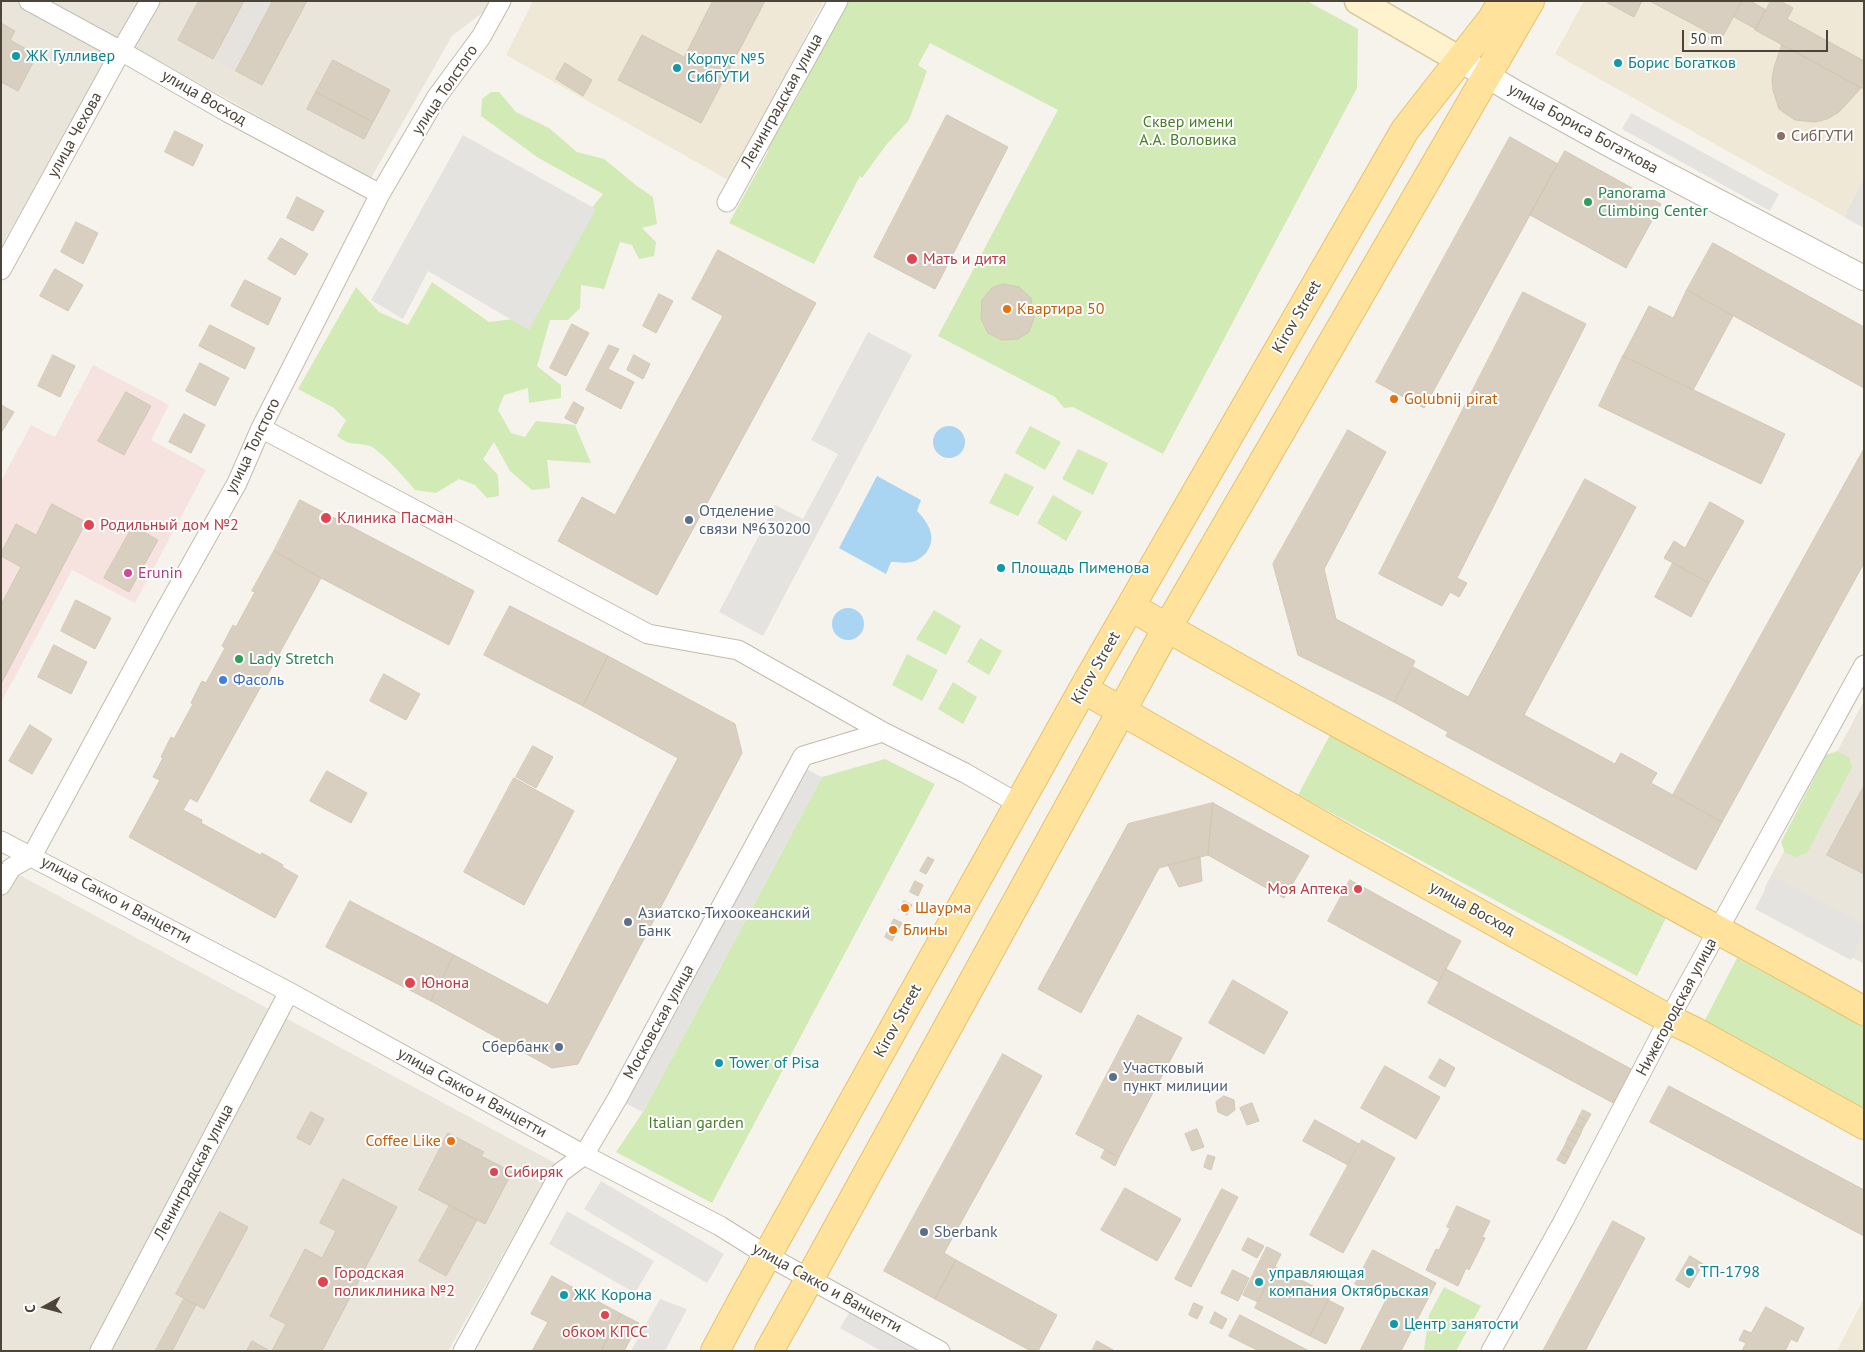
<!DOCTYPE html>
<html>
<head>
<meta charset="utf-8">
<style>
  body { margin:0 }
  #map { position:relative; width:1865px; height:1352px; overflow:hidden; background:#f6f3ec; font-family:"PT Sans",sans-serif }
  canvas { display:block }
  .frame { position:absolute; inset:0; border:2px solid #4b4439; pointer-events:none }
  .north { position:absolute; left:20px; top:1282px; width:50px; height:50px; -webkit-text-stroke:4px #fff; paint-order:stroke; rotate:263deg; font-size:14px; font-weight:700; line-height:20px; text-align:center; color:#4b4439 }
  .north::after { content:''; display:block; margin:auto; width:18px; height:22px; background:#4b4439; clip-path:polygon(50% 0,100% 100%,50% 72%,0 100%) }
  .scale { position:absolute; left:1682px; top:30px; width:146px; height:22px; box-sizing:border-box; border:2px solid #4b4439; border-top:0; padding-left:6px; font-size:15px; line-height:18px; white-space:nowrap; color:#4b4439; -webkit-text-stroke:4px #fff; paint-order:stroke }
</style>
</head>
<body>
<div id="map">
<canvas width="1865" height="1352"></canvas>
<div class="frame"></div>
<div class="north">С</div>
<div class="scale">50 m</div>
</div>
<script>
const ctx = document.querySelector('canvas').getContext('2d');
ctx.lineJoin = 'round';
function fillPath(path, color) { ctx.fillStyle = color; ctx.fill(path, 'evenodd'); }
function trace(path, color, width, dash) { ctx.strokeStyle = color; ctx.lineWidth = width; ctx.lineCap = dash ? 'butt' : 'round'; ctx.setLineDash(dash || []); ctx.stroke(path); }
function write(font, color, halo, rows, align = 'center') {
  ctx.font = font + ' "PT Sans",sans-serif'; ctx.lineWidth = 4; ctx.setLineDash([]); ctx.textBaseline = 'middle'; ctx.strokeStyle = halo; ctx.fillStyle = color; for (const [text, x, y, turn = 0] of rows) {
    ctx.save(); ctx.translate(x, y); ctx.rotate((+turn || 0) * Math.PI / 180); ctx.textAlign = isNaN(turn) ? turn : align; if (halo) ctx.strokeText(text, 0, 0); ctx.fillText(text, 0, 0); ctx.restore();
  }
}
const residential = new Path2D(`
  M1,1h489l-5,10 -33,25 -81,142 -254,-140 -116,209z
  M1864,701v263l-92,-53 -8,-11 1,-13z
  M1,865l554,298 -107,188h-447z`);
const industrial = new Path2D(`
  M199,1h74l-37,70 -58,-31z`);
const education = new Path2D(`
  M533,1h291l-94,180 -224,-126z
  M1584,1h280v227l-309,-174z
  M1864,1298v53h-27z`);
const medical = new Path2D(`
  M93,365l76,40 -18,35 55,30 -71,133 -63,-33 -71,133v-222l30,-56 24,12z`);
const green = new Path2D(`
  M849,1h458l51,28 -1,59 -194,366 -90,-47 -9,1 -9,-11 -117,-61 120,-226 -128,-67 -12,22 9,6 -18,49 -23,25 -24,33 -2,-2 -46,88 -85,-41 39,-71 2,-17 10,-21 14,-11 6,-11 2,-16 17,-36 10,-2z
  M491,92h8l17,20 33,16 28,24 27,7 33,27 16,11 4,27 -15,4 14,14 -2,14 -15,3 -7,-14 -12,-3 -16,47 -23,-4 -1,23 -12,12h-18l-13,46 24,19v13l-32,5 -1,-15 -24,7 -6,15 13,23 14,4 11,-16 39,4 16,38 -44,-3 3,28 -18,2 -22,-19 -16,-29 -11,17 15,16 1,21 -12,2 -12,-13 -16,-6 -23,14 -21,-3c-7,-9 -36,-41 -45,-44 -16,-5 -17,2 -33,-10l9,-16 -12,-12 -36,-19 58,-102 23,25 29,13 24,-43 57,40 33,-4 51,-87 30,-37 -66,-37 -56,-41 1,-17z
  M1030,426l31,16 -16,28 -30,-17z
  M1078,449l30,14 -15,32 -31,-16z
  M1005,473l29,14 -16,29 -29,-13z
  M1053,495l29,17 -16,29 -29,-18z
  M934,610l27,16 -15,29 -30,-16z
  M980,638l22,13 -13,24 -22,-13z
  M907,654l31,16 -16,31 -30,-16z
  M953,682l24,15 -14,27 -25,-15z
  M1330,735l338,179 -31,62 -339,-181z
  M1837,751l12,6 3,10 -45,86 -11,4 -11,-4 -4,-11 45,-87z
  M885,759l50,25 -223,419 -96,-51 27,-40 179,-335z
  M1737,958l127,69v82l-161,-85z
  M1444,1287l37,19 -25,45h-29l-3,-2 5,-34z`);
const parking = new Path2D(`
  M1631,113l148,81 -9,17 -148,-82z
  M463,135l133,74 -67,121 -101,-59 -25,48 -32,-19z
  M1864,179v49l-20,-11z
  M868,332l44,23 -149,281 -44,-24 56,-107 28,14 35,-65 -27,-14z
  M798,765l24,12 -179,335 -26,-13z
  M1772,876l92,48v11l-13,25 -96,-51z
  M601,1181l123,73 -17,29 -123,-74z
  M567,1211l87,50 -19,32 -86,-49z
  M660,1299l27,10 -22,42h-34z
  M854,1304l86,47h-59l-41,-23z`);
const water = new Path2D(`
  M933 442a16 16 0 1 1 32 0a16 16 0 1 1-32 0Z
  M877,476l44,24 -4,11c12,12 21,28 8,43 -2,2 -7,6 -10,7 -6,3 -17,1 -24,1l-5,12 -47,-26z
  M832 624a16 16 0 1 1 32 0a16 16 0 1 1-32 0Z`);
const building = new Path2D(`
  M199,1h45l-31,58 -35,-19z
  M273,1h34l-45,84 -26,-14z
  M713,1h52l-64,122 -83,-43 24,-45 42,22z
  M1608,1h34l-8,16 -26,-14z
  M1650,1h92l-24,44 -10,-6 3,-5z
  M1742,1h8l16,9 -10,19 -22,-12z
  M1771,1h9l13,7 -6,11 77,42v28l-109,-59z
  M1,23l14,8 -5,9 18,10 -2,4 9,5 -17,32 -17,-9z
  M1782,45l79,43 -22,24 -12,7 -12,3 -20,-2 -16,-11 -6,-19 -1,-11 2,-11z
  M333,60l57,30 -17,32 -57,-30z
  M565,63l27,17 -9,16 -27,-17z
  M316,92l57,30 -9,17 -57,-30z
  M947,115l61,32 -73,142 -61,-32z
  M175,131l28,14 -10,21 -28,-14z
  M1510,137l48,27 -134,244 -48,-26z
  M1565,151l96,53 -35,64 -96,-53z
  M297,197l27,14 -11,20 -26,-13z
  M76,222l22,11 -15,31 -22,-12z
  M281,238l27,16 -13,21 -27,-16z
  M1713,243l151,84v61l-177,-98z
  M718,250l98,53 -159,292 -99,-54 24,-44 33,18 108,-199 -31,-17z
  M55,269l28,16 -15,26 -28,-15z
  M245,280l36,18 -13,27 -37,-19z
  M1003,284l16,3 12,11 3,20 -5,14 -11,7 -16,1 -14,-7 -7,-14 1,-19 10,-12z
  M1687,290l46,26 -40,74 -70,-34 26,-50 24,12z
  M1523,292l63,32 -129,254 10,5 -8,14 -9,-5 -8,14 -63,-32z
  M659,294l14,7 -17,32 -13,-7z
  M572,324l17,9 -23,43 -16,-8z
  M210,325l45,23 -10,21 -46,-23z
  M609,345l10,4 -11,20 26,13 -13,27 -35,-19z
  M53,355l22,11 -15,31 -22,-11z
  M634,355l16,9 -7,15 -16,-9z
  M1623,356l162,78 -24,50 -162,-78z
  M200,363l29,15 -14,28 -29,-15z
  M126,392l25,14 -27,49 -26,-14z
  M574,402l10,6 -8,16 -11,-6z
  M1,405l13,7 -13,21z
  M184,414l21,11 -14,28 -22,-11z
  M1348,430l38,22 -62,117 12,50 79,42 -21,41 -96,-47 -25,-91z
  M1864,449v114l-142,259 -49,-27z
  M1585,479l51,28 -112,208 91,49 6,-11 36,20 -6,10 71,39 -26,48 -250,-134 2,-4 -54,-30 19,-35 55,30z
  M300,500l174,91 -25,54 -128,-67 -47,-27z
  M1710,502l34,19 -35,62 -45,-25 10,-17 11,7z
  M52,504l34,18 -85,162v-79l20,-38 -20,-11v-3l15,-29 20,11z
  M133,526l25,14 -29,52 -25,-14z
  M274,551l47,27 -124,224 -7,-4 -7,12 19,10 -1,3 59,32 2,-2 21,12 -1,2 16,9 -23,42 -146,-81 31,-57 -7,-3 10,-19 -2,-1 10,-20 3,2 19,-35 -2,-1 11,-22 4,2 19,-35 -3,-2 11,-21 3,2 19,-35 -3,-1z
  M1673,563l36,20 -18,34 -36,-20z
  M76,600l35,18 -16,31 -34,-18z
  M510,606l98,50 -25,50 -99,-51z
  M54,645l33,17 -16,32 -33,-17z
  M608,656l127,68 7,29 -164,311 -26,4 -121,-67 23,-46 94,50 130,-247 -95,-52z
  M384,674l36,20 -14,26 -36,-19z
  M30,725l22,14 -20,35 -23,-13z
  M533,746l20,11 -17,31 -20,-11z
  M327,771l40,22 -16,30 -41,-22z
  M514,778l60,33 -50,94 -60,-33z
  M1864,786v88l-37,-19z
  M1213,803l-5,52 -49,13 -78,145 -43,-24 90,-165z
  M1213,803l96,53 -25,42 -76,-43z
  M928,857l6,3 -8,14 -6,-3z
  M1200,857l2,24 -23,6 -11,-22z
  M1350,880l111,61 -22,41 -111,-61z
  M915,881l8,4 -5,11 -8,-4z
  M350,901l104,54 -23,46 -105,-54z
  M904,901l8,4 -5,10 -8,-5z
  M894,919l8,4 -10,18 -7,-4z
  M1446,969l187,101 -18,34 -187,-101z
  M1233,980l55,32 -24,42 -55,-31z
  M1138,1015l44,23 -63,119 -43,-23z
  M1003,1054l39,22 -98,177 12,7 -21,39 -51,-28z
  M1440,1059l15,9 -10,19 -16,-9z
  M1385,1066l55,31 -24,42 -55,-31z
  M1669,1086l195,104v46l-214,-114z
  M1224,1096l10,4 1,10 -8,6 -9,-4 -2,-10z
  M1252,1103l7,18 -12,4 -7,-17z
  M1583,1110l8,4 -4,7 -8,-4z
  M311,1112l13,7 -14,26 -13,-7z
  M1579,1117l8,4 -4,7 -7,-4z
  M1315,1120l44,24 -11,21 -45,-24z
  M1576,1124l7,4 -3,7 -8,-4z
  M1197,1129l7,18 -12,4 -7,-17z
  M1572,1131l8,4 -4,8 -8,-5z
  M448,1133l36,19 -3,4 31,16 -27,52 -66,-34z
  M1568,1138l8,5 -4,7 -7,-4z
  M1362,1140l33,18 -52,95 -33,-18z
  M1565,1146l7,4 -3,7 -8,-4z
  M1105,1150l14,7 -4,9 -14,-8z
  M1561,1153l8,4 -4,7 -8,-4z
  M1208,1155l7,2 -4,13 -7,-3z
  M343,1179l54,28 -75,144h-50l14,-27 -16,-8 35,-67 17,9 14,-27 -16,-8z
  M1125,1188l56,31 -24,42 -56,-31z
  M1222,1189l16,8 -47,90 -16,-8z
  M450,1205l27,15 -31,56 -27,-15z
  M1457,1206l33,15 -8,16 3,1 -16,32 -3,-2 -8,18 -32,-16 10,-21 3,1 11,-22 -3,-1z
  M220,1212l28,15 -44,82 -28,-15z
  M1613,1221l32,17 -60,113h-42z
  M1248,1238l16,8 -7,12 -15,-8z
  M1267,1247l14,7 -23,48 -15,-7z
  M1373,1250l63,33 -35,68h-41l26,-51 -31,-16z
  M1690,1256l13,8 -14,24 -13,-8z
  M956,1260l101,55 -19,36h-7l-96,-52z
  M1275,1267l56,28 -21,41 -55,-28z
  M1233,1270l16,8 -11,23 -17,-8z
  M552,1276l69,38 -20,37h-69l16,-29 -17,-8z
  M184,1299l12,6 -24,46h-14l-2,-1z
  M1328,1300l16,8 -18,36 -16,-8z
  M1194,1303l9,4 -6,12 -8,-4z
  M1766,1307l38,21 -7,14 -6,-3 -6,12h-43l4,-8 -7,-3 5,-10 7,3z
  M1215,1312l12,7 -5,10 -12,-6z
  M621,1314l18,9 -15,28h-23z
  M1240,1315l69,36h-50l-30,-15z
  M252,1341l18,10h-23z
  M1097,1341l18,10h-23z`);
const minor = new Path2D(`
  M29,1l92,50 106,61 153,82
  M727,202l111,-201
  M1,270l120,-219 29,-50
  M261,428l387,206 90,16 145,82 82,41 54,31
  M1,841l288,151 295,163 136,71 48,30 172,95
  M1,885l10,-17 21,-12 129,-238 76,-135 24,-55 119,-234 56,-96 45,-61 20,-36
  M100,1351l189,-359
  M463,1351l97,-178 24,-18 33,-56 186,-343 80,-24
  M1491,1351l73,-131 105,-201 195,-354`);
const tertiary = new Path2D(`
  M1460,60l58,34 98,54 248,130`);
const secondary = new Path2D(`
  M1358,1l102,59`);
const primary = new Path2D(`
  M1131,607c241,139 490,267 733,404
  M1083,689l266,152 320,178 27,13 168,93
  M715,1351l30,-56 338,-606 322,-559 87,-111 10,-18
  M769,1351l41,-73 357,-650 363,-627`);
const markers = [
  [16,56,5,"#0f9aa8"],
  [1618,63,5,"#0f9aa8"],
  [677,68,5,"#0f9aa8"],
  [1781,136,5,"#8d6e63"],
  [1588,202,5,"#2e9e5b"],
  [912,259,6,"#e0444e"],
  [1007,309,5,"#e8710a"],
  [1394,399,5,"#e8710a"],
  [326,518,6,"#e0444e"],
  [689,520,5,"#5c6f8a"],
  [89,525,6,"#e0444e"],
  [1001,568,5,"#0f9aa8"],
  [128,573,5,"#d1479c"],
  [239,659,5,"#2e9e5b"],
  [223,680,5,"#3f7fe0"],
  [1358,889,5,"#e0444e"],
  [905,908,5,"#e8710a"],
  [628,922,5,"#5c6f8a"],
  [893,930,5,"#e8710a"],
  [410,983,6,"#e0444e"],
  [559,1047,5,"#5c6f8a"],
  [719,1063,5,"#0f9aa8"],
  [1113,1077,5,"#5c6f8a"],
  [451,1141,5,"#e8710a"],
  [494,1172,5,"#e0444e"],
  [924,1232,5,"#5c6f8a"],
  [1690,1272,5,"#0f9aa8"],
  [323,1282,6,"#e0444e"],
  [1259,1282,5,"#0f9aa8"],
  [564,1295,5,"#0f9aa8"],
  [605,1315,5,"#e0444e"],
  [1394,1324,5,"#0f9aa8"]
];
const cultureNames = [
  ["ЖК Гулливер",26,56],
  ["Корпус №5",687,59],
  ["СибГУТИ",687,77],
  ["Борис Богатков",1628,63],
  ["Площадь Пименова",1011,568],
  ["Tower of Pisa",729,1063],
  ["ТП-1798",1700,1272],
  ["управляющая",1269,1273],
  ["компания Октябрьская",1269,1291],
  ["ЖК Корона",574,1295],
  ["Центр занятости",1404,1324]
];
const streetNames = [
  ["улица Толстого",445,90,-56],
  ["улица Восход",204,98,30],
  ["Ленинградская улица",782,101,-61],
  ["улица Бориса Богаткова",1583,129,29],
  ["улица Чехова",75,135,-61],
  ["Kirov Street",1297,317,-60],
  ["улица Толстого",253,446,-64],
  ["Kirov Street",1096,668,-60],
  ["улица Сакко и Ванцетти",116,900,28],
  ["улица Восход",1472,909,29],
  ["Нижегородская улица",1677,1007,-62],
  ["Kirov Street",898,1021,-61],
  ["Московская улица",659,1022,-61],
  ["улица Сакко и Ванцетти",472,1093,29],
  ["Ленинградская улица",194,1172,-62],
  ["улица Сакко и Ванцетти",827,1288,29]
];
const parkNames = [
  ["Cквер имени",1188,122],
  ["А.А. Воловика",1188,140],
  ["Italian garden",696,1123]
];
const educationNames = [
  ["СибГУТИ",1791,136]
];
const leisureNames = [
  ["Panorama",1598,193],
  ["Climbing Center",1598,211],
  ["Lady Stretch",249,659]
];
const healthNames = [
  ["Мать и дитя",923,259],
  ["Клиника Пасман",337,518],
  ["Родильный дом №2",100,525],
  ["Моя Аптека",1348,889,"right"],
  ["Юнона",421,983],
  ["Сибиряк",504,1172],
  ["Городская",334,1273],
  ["поликлиника №2",334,1291],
  ["обком КПСС",605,1332,"center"]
];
const foodNames = [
  ["Квартира 50",1017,309],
  ["Golubnij pirat",1404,399],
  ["Шаурма",915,908],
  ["Блины",903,930],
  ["Coffee Like",441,1141,"right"]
];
const serviceNames = [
  ["Отделение",699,511],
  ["связи №630200",699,529],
  ["Азиатско-Тихоокеанский",638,913],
  ["Банк",638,931],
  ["Сбербанк",549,1047,"right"],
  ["Участковый",1123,1068],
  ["пункт милиции",1123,1086],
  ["Sberbank",934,1232]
];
const hotelNames = [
  ["Erunin",138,573]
];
const shopNames = [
  ["Фасоль",233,680]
];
fillPath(residential, '#eae5da');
fillPath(industrial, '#e6e2dd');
fillPath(education, '#efe8d6');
fillPath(medical, '#f6e3e0');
fillPath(green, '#d2eab5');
fillPath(parking, '#e5e3e0');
fillPath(water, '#a9d4f2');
fillPath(building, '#d8cfc1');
trace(building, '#d3c7b4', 1);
trace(minor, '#c2bbae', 21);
trace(tertiary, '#c2bbae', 26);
trace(secondary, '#d6c79b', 29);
trace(primary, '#e6c16a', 30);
trace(minor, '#fff', 19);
trace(tertiary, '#fff', 24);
trace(secondary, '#fff3cd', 26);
trace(primary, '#ffe39c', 28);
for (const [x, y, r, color] of markers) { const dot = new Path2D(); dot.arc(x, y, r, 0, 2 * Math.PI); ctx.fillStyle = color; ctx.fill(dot); trace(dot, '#fff', 2); }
write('16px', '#0d838f', '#fff', cultureNames, 'left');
write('16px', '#4b4439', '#fff', streetNames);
write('16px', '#4a7f2a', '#fff', parkNames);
write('16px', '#785e54', '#fff', educationNames, 'left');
write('16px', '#27864d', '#fff', leisureNames, 'left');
write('16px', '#be3a42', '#fff', healthNames, 'left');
write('16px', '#c56008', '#fff', foodNames, 'left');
write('16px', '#4e5e75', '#fff', serviceNames, 'left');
write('16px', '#b23c85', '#fff', hotelNames, 'left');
write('16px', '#366cbe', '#fff', shopNames, 'left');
</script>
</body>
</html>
